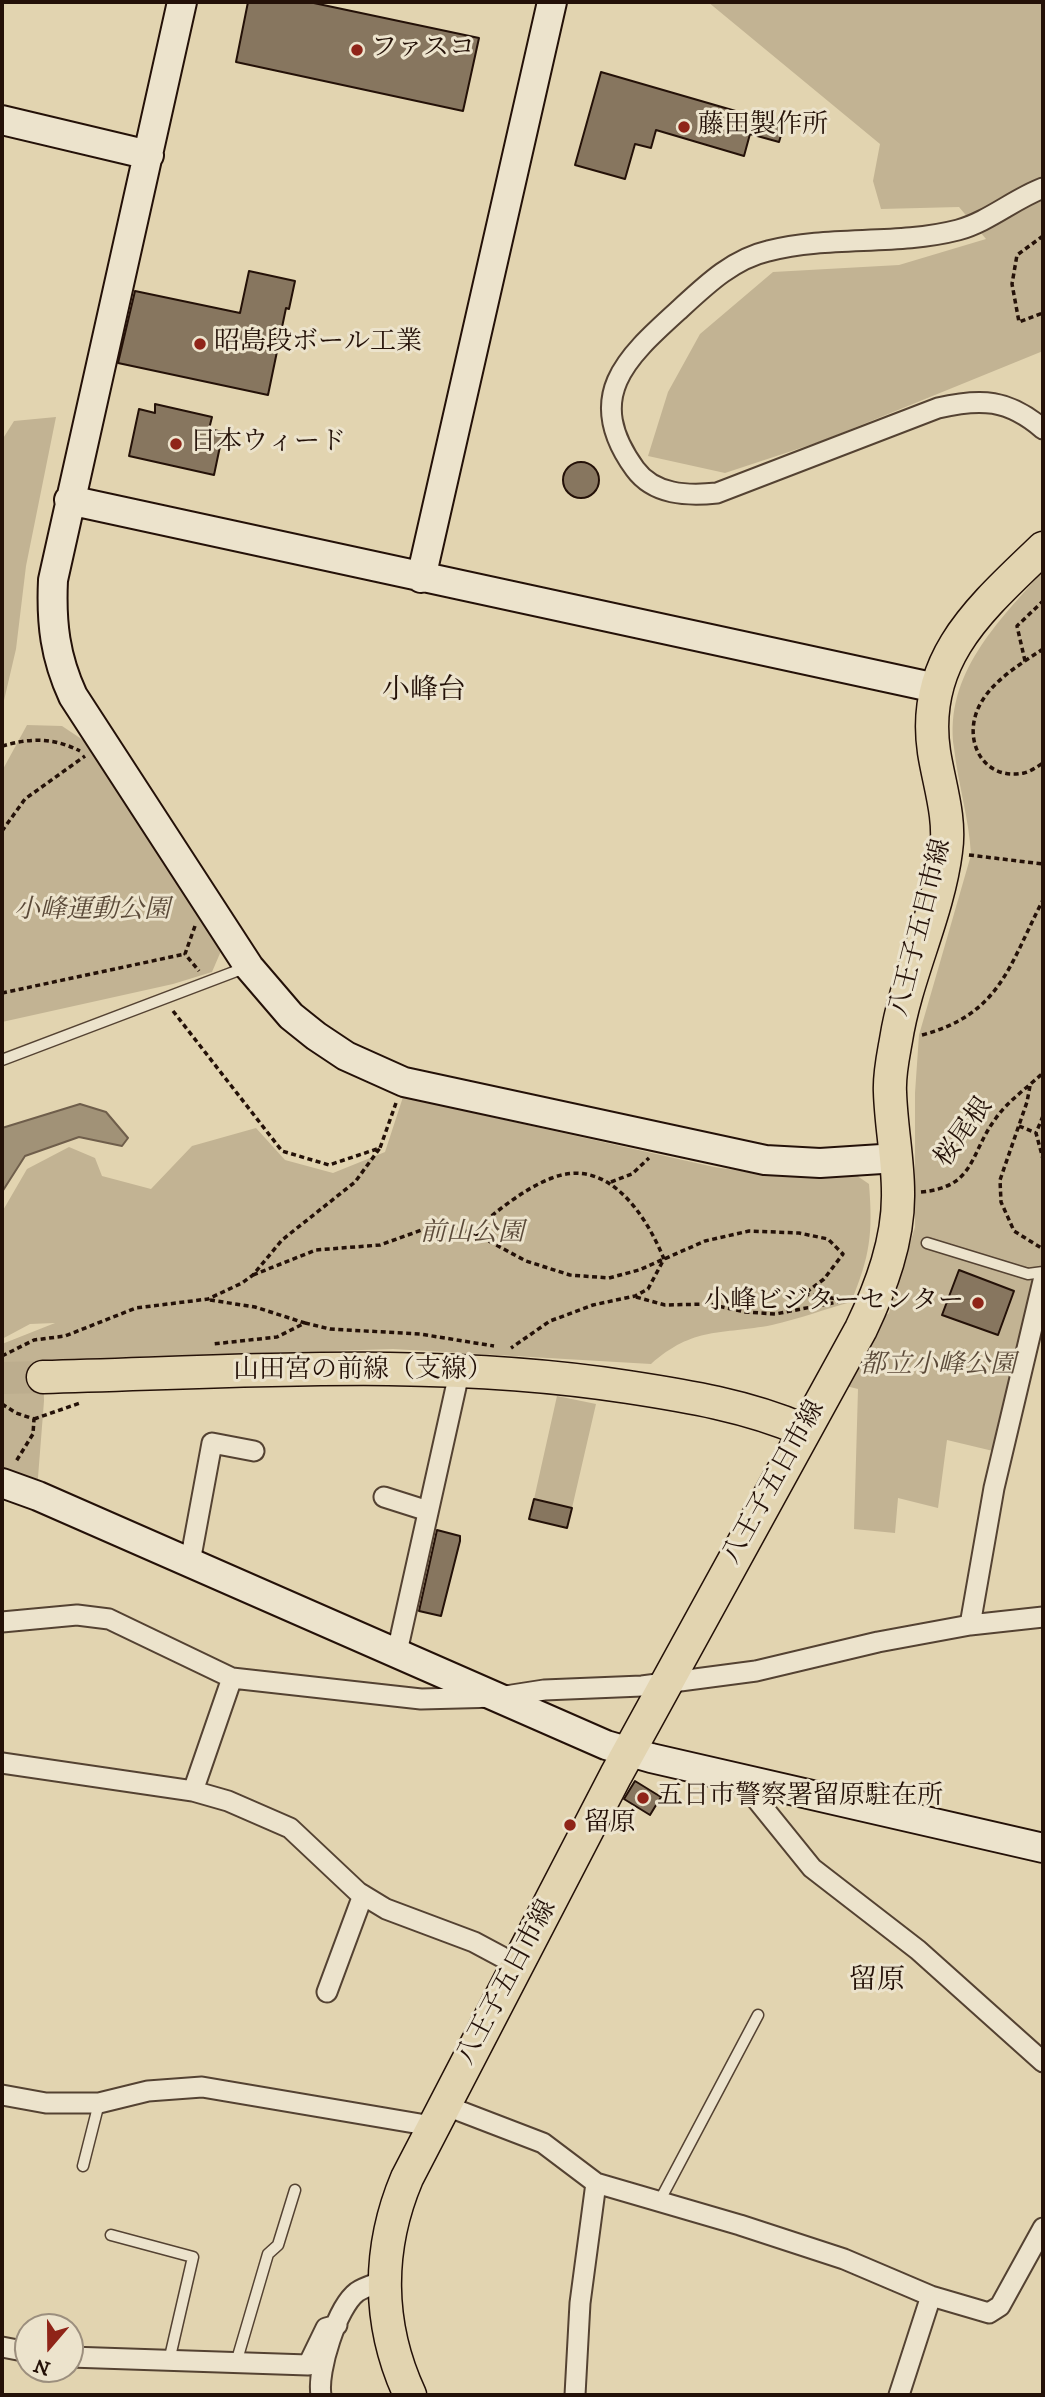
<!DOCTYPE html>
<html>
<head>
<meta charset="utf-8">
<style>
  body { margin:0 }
  #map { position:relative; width:1045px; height:2397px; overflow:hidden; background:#e2d4b0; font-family:"IM FELL DW Pica",serif }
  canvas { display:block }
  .frame { position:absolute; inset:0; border:4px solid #241108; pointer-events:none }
  .north { position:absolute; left:14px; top:2313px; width:70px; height:70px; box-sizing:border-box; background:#ece3cc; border:2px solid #9c8f7e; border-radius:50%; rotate:200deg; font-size:19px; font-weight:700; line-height:28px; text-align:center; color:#241108 }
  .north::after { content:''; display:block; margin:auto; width:24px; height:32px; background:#8f2418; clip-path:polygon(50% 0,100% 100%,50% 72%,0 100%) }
</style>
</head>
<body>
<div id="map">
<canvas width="1045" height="2397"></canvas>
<div class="frame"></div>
<div class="north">N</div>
</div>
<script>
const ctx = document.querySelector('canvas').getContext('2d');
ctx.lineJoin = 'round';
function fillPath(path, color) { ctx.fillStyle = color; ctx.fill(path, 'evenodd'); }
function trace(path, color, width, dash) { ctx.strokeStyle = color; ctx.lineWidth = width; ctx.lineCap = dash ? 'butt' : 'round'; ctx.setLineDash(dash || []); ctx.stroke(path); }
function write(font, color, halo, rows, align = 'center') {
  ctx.font = font + ' "IM FELL DW Pica","Noto Serif JP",serif'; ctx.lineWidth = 6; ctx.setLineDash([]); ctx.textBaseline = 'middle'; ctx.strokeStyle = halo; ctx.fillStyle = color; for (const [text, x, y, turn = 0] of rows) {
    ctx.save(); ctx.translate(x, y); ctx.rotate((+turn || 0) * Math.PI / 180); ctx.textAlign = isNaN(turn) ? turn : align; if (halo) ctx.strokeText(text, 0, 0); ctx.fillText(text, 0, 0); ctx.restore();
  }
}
const green = new Path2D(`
  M708,2h335v349l-221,90 -97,32 -77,-17 20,-64 32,-58 73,-62 126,-7 87,-26 -27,-32 -78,2 -8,-28 7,-37z
  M56,417l-30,149 -10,83 -14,60v-269l12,-19z
  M1043,571v712l-50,168 -46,-11 -9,68 -40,-10 -3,35 -41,-4 4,-140 -12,-3 33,-66 10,-7 26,-86v-134l4,-58 52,-180c-2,-37 -13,-71 -17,-107 -10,-74 44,-126 89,-177z
  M27,725l35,1 30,20 129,205 -9,21 -39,12 -171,38v-251z
  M403,1097l311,70 69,10 70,-4 16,11c4,50 1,72 -18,118 -26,7 -52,17 -79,23 -51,10 -78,1 -121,39l-258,-15 -350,11 1,41 -7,89 -35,-10v-136l53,-21 -25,1 -28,15v-127l25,-43 42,-22 26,11 7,18 49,13 41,-43 64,-18 29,32 48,13 52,-21z
  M557,1396l39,8 -24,104 -38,-9z`);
const water = new Path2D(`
  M80,1104l26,8 22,26 -6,8 -43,-9 -54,19 -23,36v-64z`);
const building = new Path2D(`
  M248,2h61l170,36 -16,73 -227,-49z
  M601,72l183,53 -5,17 -29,-8 -6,22 -88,-26 -5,18 -16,-4 -10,35 -50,-14z
  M249,271l46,10 -6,28 -3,-1 -18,87 -150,-32 17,-72 105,22z
  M155,404l57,13 -3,12 14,3 -9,43 -85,-19 10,-47 16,4z
  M563 480a18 18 0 1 1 36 0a18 18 0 1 1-36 0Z
  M959,1270l55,21 -16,44 -56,-20z
  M534,1499l38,9 -5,20 -38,-9z
  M437,1530l23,6v5l-19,75 -22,-5z
  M635,1781l26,16 -11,18 -26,-16z`);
const primaryTunnel = new Path2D(`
  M2,1378l41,-1`);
const path = new Path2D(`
  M1043,236l-26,19 -5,29 7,38 24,-9
  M1043,649c-24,16 -55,34 -66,62 -13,33 8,70 47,62 6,-1 14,-7 19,-10
  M1025,661l-8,-35 26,-25
  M2,746c29,-8 50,-9 78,5
  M2,831l23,-32 60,-43
  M969,855l74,9
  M195,926l-10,28 14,17
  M2,993l183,-39
  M173,1011l109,140 47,14 51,-17 16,-45
  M922,1035c79,-21 87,-70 121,-135
  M1030,1086l-3,16 -27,78 1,22 13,29 29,18
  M1043,1116l-7,17 7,26
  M1019,1126l17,7
  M611,1182l21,-8 17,-16
  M921,1192c55,-5 48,-38 75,-74 12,-17 32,-31 47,-45
  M472,1232c24,-20 51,-43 80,-54 56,-22 94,37 112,81l-16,30 -13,7 -42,9 -43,16 -39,27
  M253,1275l63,-25 64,-5 50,-18 42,5 54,29 44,14 39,3 30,-8 66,-29 44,-10 50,2 29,6 15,15 -19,25 -20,15 41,6
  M636,1297l29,8 44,-1 36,8 30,2 63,-12
  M210,1300l45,7 50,16 -28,14 -64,7
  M305,1323l25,6 90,5 74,12
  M2,1356l32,-16 31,-4 71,-28 72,-9 34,-16 11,-8 29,-35 73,-58 25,-34
  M2,1404l14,9 18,6 -1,15 -18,29
  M34,1419l46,-16`);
const lane = new Path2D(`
  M2,1060l245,-93
  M927,1243l101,31 15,-2
  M83,2166l16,-63
  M659,2202l99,-187
  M111,2235l82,22 -24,104
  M236,2363l32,-109 10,-9 17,-55`);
const street = new Path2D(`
  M1043,188c-29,11 -55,34 -85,42 -62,16 -128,5 -190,21 -35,8 -62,34 -88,58 -53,48 -98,87 -45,160 19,26 52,27 82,24l221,-85c43,-10 70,-9 105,21
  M384,1497l44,14
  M190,1562l22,-119 42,8
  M2,1622l75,-7 32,4 123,59 189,21 78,-2 45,-7 98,-4 114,-15 122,-29 92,-17 73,-8
  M970,1625l24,-137 49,-207
  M397,1652l63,-283
  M2,1763l191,28 35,10 62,27 68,64 28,17 88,33 43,23
  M740,1779l72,89 106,82 125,112
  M193,1791l39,-113
  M327,1992l36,-97
  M2,2095l44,8h53l49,-12 54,-4 230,39
  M444,2105l99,38 53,40 144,42 104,34 87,37 58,17 11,-7 43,-78
  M2,2347l26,5
  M70,2357l238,8 18,-37 11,-3
  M321,2395c-4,-24 16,-88 36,-103 7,-5 19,-8 26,-11
  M575,2395l5,-92 16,-120
  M899,2395l32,-99`);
const secondary = new Path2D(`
  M182,2l-129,578c-2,43 2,77 20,116l176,271 42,49 25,20 30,20 58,26 361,78 55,3 77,-5
  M2,120l147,35
  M69,500l867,188
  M421,578l131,-576
  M2,1483l36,13 568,249 45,13 392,90`);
const primary = new Path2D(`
  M43,1377c195,-5 391,-20 585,10 59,9 120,19 175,43
  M410,2395c-33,-71 -33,-146 -3,-217l209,-403 245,-446c20,-42 38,-89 37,-137 0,-33 -7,-66 -8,-100 -1,-17 3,-35 6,-52 10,-64 42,-125 50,-189 5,-33 -7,-67 -12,-99 -14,-94 48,-145 109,-204`);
const markers = [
  [357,50,7,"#8f2418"],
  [684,127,7,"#8f2418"],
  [200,344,7,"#8f2418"],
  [176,444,7,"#8f2418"],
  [978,1303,7,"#8f2418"],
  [643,1798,7,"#8f2418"],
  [570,1825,7,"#8f2418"]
];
const poiNames = [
  ["ファスコ",371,50],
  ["藤田製作所",698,127],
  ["昭島段ボール工業",214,344],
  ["日本ウィード",190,444],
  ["小峰ビジターセンター",964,1303,"right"],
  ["五日市警察署留原駐在所",657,1798],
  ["留原",584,1825]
];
const parkNames = [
  ["小峰運動公園",92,912],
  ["前山公園",472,1235],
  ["都立小峰公園",938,1367]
];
const streetNames = [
  ["八王子五日市線",922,928,-76],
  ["桜尾根",965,1133,-54],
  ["山田宮の前線（支線）",363,1372],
  ["八王子五日市線",775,1483,-61],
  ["八王子五日市線",508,1983,-62]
];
const neighbourhoodNames = [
  ["小峰台",424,692],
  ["留原",877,1982]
];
fillPath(green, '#c2b393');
fillPath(water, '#a19277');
trace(water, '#6f5e4b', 2);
fillPath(building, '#87765f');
trace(building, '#241108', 2);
trace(primaryTunnel, '#bcad8e', 32, [32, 16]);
trace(lane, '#544232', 13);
trace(street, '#544232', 23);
trace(secondary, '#241108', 32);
trace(primary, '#241108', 35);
trace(path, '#241108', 3.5, [5, 3.5]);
trace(lane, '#ece3cc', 10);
trace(street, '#ece3cc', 19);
trace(secondary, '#ece3cc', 28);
trace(primary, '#e2d4b0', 32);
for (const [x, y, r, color] of markers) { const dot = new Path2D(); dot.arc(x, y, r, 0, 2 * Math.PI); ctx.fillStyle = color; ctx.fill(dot); trace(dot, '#ece3cc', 2.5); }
write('26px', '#241108', '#ece3cc', poiNames, 'left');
write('italic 26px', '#5b4a39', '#ece3cc', parkNames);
write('26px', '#241108', '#ece3cc', streetNames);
write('28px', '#241108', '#ece3cc', neighbourhoodNames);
</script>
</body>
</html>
